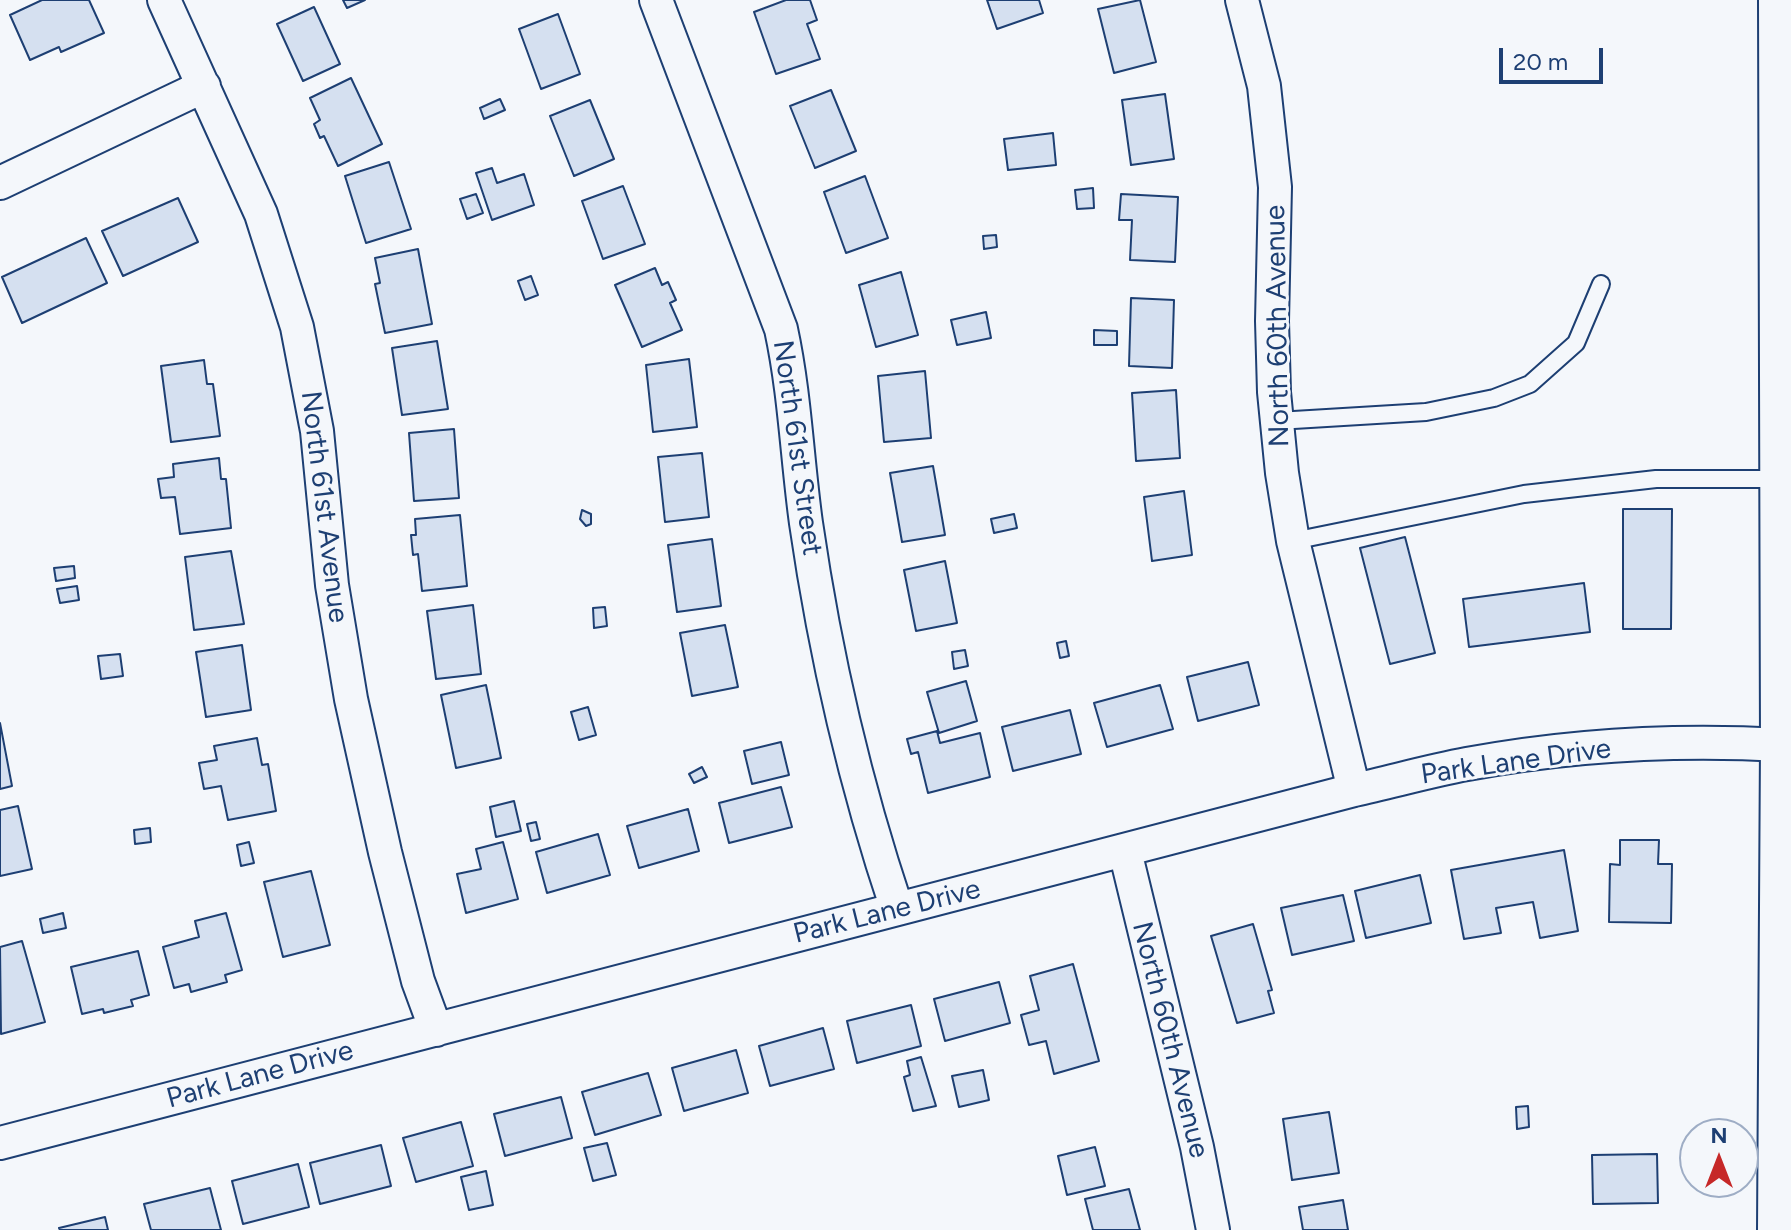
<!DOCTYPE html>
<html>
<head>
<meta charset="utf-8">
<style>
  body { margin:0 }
  #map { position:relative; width:1791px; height:1230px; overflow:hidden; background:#f4f7fb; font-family:Figtree,sans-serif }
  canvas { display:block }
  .north { position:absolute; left:1679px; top:1118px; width:80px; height:80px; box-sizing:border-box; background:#f4f7fb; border:2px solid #9eadc5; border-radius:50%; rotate:0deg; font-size:22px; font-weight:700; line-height:32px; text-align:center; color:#1d3f73 }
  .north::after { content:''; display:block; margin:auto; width:28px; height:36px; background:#c62828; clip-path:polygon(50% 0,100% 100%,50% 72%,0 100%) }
  .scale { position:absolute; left:1499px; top:48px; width:104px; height:36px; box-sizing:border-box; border:4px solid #1d3f73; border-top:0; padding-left:10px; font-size:24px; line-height:28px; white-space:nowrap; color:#1d3f73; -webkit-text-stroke:6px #f4f7fb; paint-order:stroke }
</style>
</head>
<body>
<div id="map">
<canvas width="1791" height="1230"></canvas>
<div class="north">N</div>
<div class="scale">20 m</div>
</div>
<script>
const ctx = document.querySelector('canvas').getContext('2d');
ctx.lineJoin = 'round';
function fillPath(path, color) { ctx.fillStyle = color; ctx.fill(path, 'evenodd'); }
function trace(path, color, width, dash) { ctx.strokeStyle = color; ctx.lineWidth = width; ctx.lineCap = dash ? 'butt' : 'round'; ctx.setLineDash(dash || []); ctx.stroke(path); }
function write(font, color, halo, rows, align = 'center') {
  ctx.font = font + ' Figtree,sans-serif'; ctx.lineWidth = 6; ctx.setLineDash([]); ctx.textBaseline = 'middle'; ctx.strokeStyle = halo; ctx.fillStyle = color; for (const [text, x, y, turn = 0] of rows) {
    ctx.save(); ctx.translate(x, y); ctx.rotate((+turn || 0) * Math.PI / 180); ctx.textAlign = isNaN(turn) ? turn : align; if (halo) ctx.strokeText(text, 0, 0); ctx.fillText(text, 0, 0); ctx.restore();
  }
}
const building = new Path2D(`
  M42,0h47l15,33 -43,19 -2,-5 -29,13 -20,-45z
  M343,0h22l-18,8z
  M786,0h24l7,20 -10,4 13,35 -44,15 -22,-62z
  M987,0h52l4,13 -46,16z
  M1140,0l16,62 -42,11 -16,-64z
  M314,7l26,57 -37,17 -26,-57z
  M558,14l22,60 -39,15 -22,-60z
  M351,78l31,66 -44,22 -14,-30 -4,2 -6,-14 6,-4 -10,-22z
  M831,90l25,61 -41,17 -25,-62z
  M1165,94l9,65 -43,6 -9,-65z
  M500,99l5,11 -21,9 -4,-11z
  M590,100l24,59 -40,17 -24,-60z
  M1053,133l3,32 -48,5 -4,-31z
  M389,162l22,67 -45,14 -21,-67z
  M492,168l5,15 27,-9 10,31 -42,15 -16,-47z
  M865,176l23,62 -42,15 -22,-61z
  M623,186l22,58 -42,15 -21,-58z
  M1093,188l1,20 -17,1 -2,-19z
  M476,194l7,19 -16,6 -7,-20z
  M1121,194l57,3 -3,65 -45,-2 2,-40h-13z
  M178,198l20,44 -75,34 -21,-45z
  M996,235l1,12 -13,2 -1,-13z
  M86,238l21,45 -85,40 -20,-46z
  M418,249l14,75 -47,9 -10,-49 5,-1 -5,-25z
  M655,268l7,17 6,-3 8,18 -6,3 12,27 -40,17 -27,-62z
  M901,272l17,63 -42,12 -17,-62z
  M531,276l7,19 -13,5 -7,-19z
  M1131,298l43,2 -2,68 -43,-2z
  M986,312l5,26 -34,7 -6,-25z
  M1094,330l23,1v14h-23z
  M437,341l11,68 -46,6 -10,-67z
  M689,359l8,68 -44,5 -7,-67z
  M204,360l3,24h6l7,52 -49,6 -10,-76z
  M925,371l6,67 -47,4 -6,-66z
  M1176,390l4,68 -44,3 -4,-68z
  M454,429l5,69 -45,3 -5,-68z
  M702,453l7,64 -44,5 -7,-65z
  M219,458l2,21h5l5,49 -51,6 -5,-37 -14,1 -3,-19 16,-2 -1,-13z
  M933,466l12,69 -43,7 -12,-69z
  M1184,491l8,64 -40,6 -8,-64z
  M1623,509h49l-1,120h-48z
  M582,510l9,4v10l-5,2 -6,-7z
  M1014,514l3,14 -23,5 -3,-14z
  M460,515l7,71 -45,5 -4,-37 -5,1 -2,-20h5l-1,-16z
  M1405,537l30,116 -45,11 -30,-116z
  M712,539l9,67 -44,6 -9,-67z
  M231,551l13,73 -50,6 -9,-73z
  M945,561l12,62 -41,8 -12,-61z
  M74,566l1,12 -19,3 -2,-13z
  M1584,583l6,49 -121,15 -6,-48z
  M77,586l2,14 -19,3 -3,-14z
  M473,605l8,69 -45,5 -9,-68z
  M605,607l2,19 -13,2 -1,-20z
  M725,625l13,62 -46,9 -12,-63z
  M1066,641l3,15 -9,2 -3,-15z
  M242,645l9,65 -45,7 -10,-65z
  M965,650l3,16 -14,3 -2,-17z
  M120,654l3,22 -22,3 -3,-23z
  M1248,662l11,43 -61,16 -11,-44z
  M966,681l11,40 -38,12 -12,-41z
  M486,685l15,73 -45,10 -15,-73z
  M1160,685l13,44 -66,18 -13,-44z
  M588,707l8,28 -17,5 -8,-28z
  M1070,710l11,44 -68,17 -11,-44z
  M0,723l12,63 -12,3z
  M937,731l3,12 40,-10 10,44 -62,16 -10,-41 -7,2 -4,-15z
  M257,738l5,27 6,-1 8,47 -48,9 -7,-34 -17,3 -5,-26 18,-3 -3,-14z
  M781,742l8,33 -37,9 -8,-33z
  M702,767l5,10 -13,6 -5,-9z
  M781,787l11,40 -63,16 -10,-40z
  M514,801l7,30 -25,6 -6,-30z
  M18,806l14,63 -32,7v-66z
  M688,809l11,42 -60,17 -12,-42z
  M536,822l4,17 -9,2 -4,-17z
  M150,828l1,14 -16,2 -1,-14z
  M598,834l12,41 -63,18 -11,-41z
  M1620,840h39l-1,24h14l-1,59 -62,-1 1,-58 10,1z
  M249,842l5,21 -13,3 -4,-21z
  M503,842l15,57 -52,14 -9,-39 24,-5 -5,-20z
  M1564,850l14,81 -38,7 -7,-36 -37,6 5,25 -37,6 -13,-69z
  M311,871l19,74 -47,12 -19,-75z
  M1420,875l11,48 -65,15 -11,-47z
  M1343,895l11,46 -62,14 -11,-47z
  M63,913l3,15 -23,5 -3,-14z
  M226,913l16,57 -17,5 2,7 -36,10 -2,-8 -15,4 -11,-41 36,-10 -4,-16z
  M1253,924l19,66 -4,1 6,22 -37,10 -26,-87z
  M22,941l23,81 -44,12 -1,-87z
  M138,951l11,44 -18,5 2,6 -29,7 -1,-4 -21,5 -11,-47z
  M1073,964l26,97 -45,13 -8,-33 -17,4 -8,-30 18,-5 -9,-34z
  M999,982l11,41 -65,18 -11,-42z
  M911,1005l10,41 -64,17 -10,-42z
  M823,1028l11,41 -64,17 -11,-40z
  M736,1050l12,43 -64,18 -12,-43z
  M921,1057l15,49 -23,5 -9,-34 6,-2 -3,-14z
  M983,1070l6,30 -30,7 -7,-31z
  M648,1073l13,42 -66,20 -13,-43z
  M561,1097l11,41 -67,18 -11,-42z
  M1528,1106l1,21 -12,2 -1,-22z
  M1329,1112l10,61 -47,7 -9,-61z
  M461,1122l12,44 -57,16 -13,-44z
  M607,1143l9,32 -23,6 -9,-33z
  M381,1145l10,41 -71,18 -10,-41z
  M1095,1147l10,39 -38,9 -9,-39z
  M1657,1154l1,49 -65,1 -1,-49z
  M298,1164l11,43 -66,17 -11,-43z
  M486,1171l7,34 -24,5 -8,-33z
  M210,1188l11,42h-70l-7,-26z
  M1129,1189l11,41h-47l-8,-31z
  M1343,1200l5,30h-45l-4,-23z
  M105,1217l3,13h-48l-1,-2z`);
const lane = new Path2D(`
  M1277,421l149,-9 68,-14 36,-14 46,-41 25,-59
  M1293,541l231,-47 132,-15h125`);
const street = new Path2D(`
  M164,0l97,214 36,113 20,104 15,154 19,114 34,153 33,129 18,49
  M656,0l125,329c14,65 16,129 25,194 19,131 49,261 91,386
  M1242,0l22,86 11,101 -3,134 2,71 8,81 11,68 61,249
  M0,183l204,-97
  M1125,851l72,296 16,83
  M0,1143l1354,-353c37,-8 75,-19 113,-26 103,-19 211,-25 316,-19`);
const secondary = new Path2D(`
  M1780,1230l3,-485 -2,-745`);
const streetNames = [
  ["North 60th Avenue",1278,326,-91],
  ["North 61st Street",797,448,82],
  ["North 61st Avenue",324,507,83],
  ["Park Lane Drive",1516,762,-8],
  ["Park Lane Drive",887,912,-14],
  ["North 60th Avenue",1170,1040,76],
  ["Park Lane Drive",260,1075,-15]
];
fillPath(building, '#d5e0f0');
trace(building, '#1d3f73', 2);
trace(lane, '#1d3f73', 20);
trace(street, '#1d3f73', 36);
trace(secondary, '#1d3f73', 48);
trace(lane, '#f4f7fb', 16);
trace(street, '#f4f7fb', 32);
trace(secondary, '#f4f7fb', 44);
write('28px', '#1d3f73', '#f4f7fb', streetNames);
</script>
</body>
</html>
